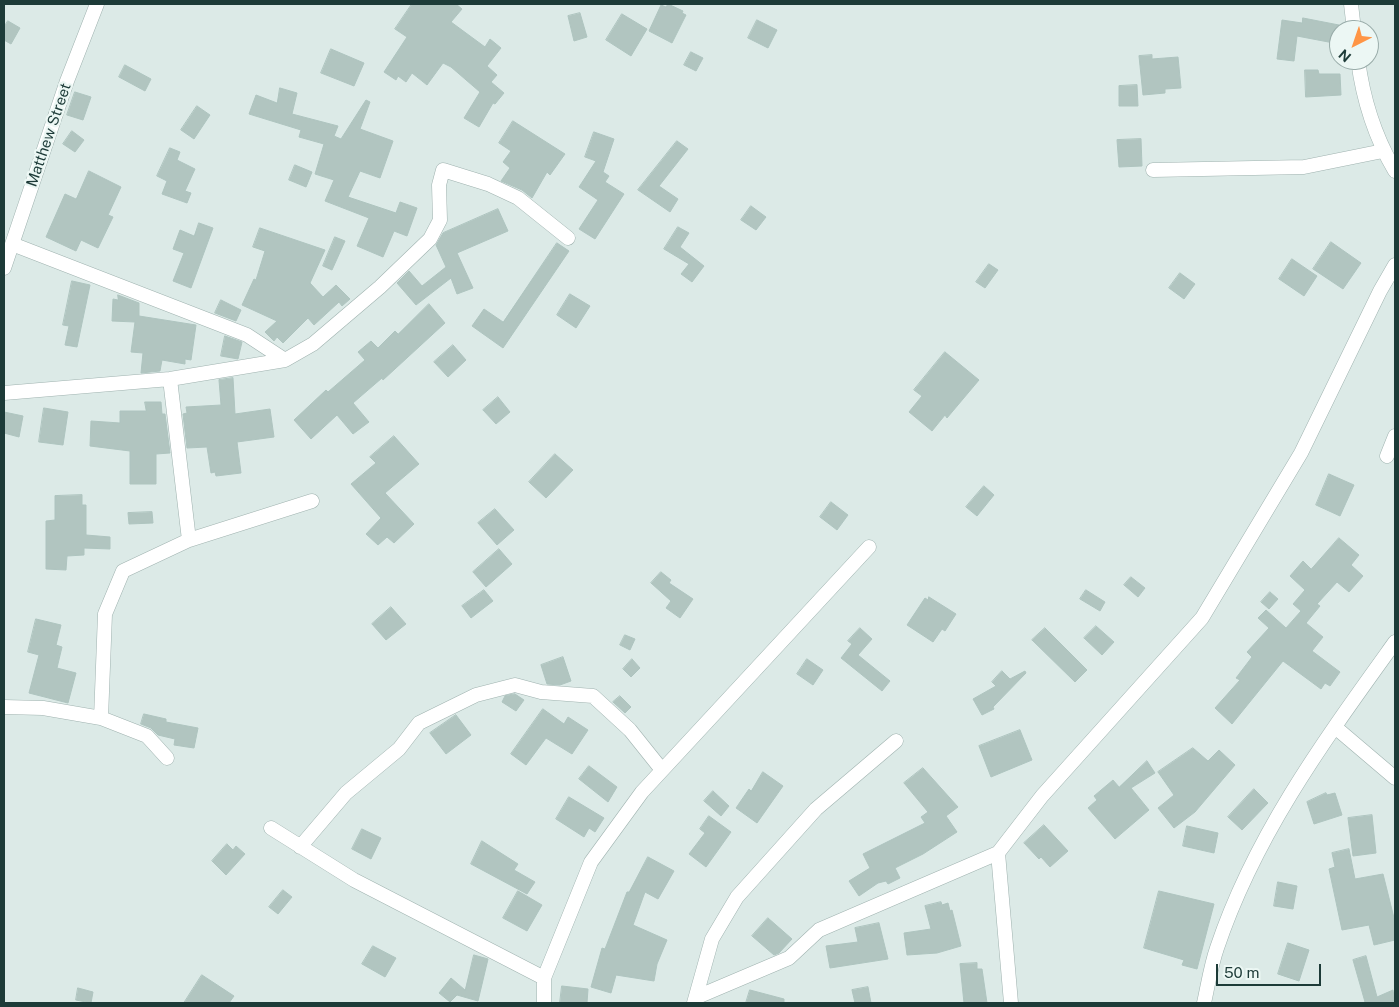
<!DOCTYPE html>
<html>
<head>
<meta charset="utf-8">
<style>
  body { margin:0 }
  #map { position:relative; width:1399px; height:1007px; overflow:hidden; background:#dceae7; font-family:"Public Sans",sans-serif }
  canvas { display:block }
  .frame { position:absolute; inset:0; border:5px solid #1d3b38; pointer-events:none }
  .north { position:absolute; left:1329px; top:20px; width:50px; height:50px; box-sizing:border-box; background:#ecf7f4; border:1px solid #99aca9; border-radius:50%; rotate:221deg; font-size:14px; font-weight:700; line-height:20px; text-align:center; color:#1d3b38 }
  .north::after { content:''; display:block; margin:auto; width:18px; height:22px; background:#ff9545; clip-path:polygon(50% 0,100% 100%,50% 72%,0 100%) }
  .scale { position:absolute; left:1216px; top:964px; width:105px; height:22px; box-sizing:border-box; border:2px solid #1d3b38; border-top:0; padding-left:6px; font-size:15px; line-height:18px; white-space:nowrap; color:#1d3b38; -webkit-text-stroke:4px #ecf7f4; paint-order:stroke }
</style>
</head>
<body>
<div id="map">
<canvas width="1399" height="1007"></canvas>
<div class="frame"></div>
<div class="north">N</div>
<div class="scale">50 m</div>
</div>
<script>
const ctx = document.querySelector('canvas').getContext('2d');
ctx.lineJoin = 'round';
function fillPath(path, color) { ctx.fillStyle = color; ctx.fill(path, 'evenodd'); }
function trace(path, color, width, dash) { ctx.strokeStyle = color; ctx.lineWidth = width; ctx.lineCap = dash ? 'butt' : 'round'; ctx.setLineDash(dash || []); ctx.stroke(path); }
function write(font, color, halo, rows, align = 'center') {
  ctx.font = font + ' "Public Sans",sans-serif'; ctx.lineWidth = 4.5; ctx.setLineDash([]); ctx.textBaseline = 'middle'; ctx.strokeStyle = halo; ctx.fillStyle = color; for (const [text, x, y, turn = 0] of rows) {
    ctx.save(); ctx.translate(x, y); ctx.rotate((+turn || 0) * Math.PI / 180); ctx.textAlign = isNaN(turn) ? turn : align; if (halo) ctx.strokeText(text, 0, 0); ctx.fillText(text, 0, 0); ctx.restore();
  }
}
const building = new Path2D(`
  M412,4h44l6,5 -11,13 34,25 5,-8 11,9 -14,18 10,9 -6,7 13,11 -9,11 -2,-1 -14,24 -15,-9 16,-26 -29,-25 -8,-4 -16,22 -15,-12 -6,9 -8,-6 -2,4 -12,-8 23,-35 -12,-8z
  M668,4l15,7 -1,2 4,2 -14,28 -23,-12 12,-26 5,2z
  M580,13l7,24 -13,4 -6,-25z
  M622,14l25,15 -16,27 -25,-16z
  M1303,18l36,7v19l-42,-8 -3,25 -17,-2 5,-39 20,3z
  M757,20l20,10 -9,18 -20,-10z
  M8,21l12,7 -9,16 -7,-4v-13z
  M331,49l33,14 -10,23 -33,-13z
  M691,52l12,6 -7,13 -12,-6z
  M1152,55v4l26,-2 3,31 -16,1v4l-22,2 -4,-39z
  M125,65l26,14 -6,12 -26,-14z
  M1305,70h13l1,4h21l1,21 -35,2z
  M1137,85l1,21h-19v-20z
  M280,88l17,5 -5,21 46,12 -4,10 7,3 25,-39 4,2 -10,27 33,12 -13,37 -20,-7 -12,26 48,16 4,-11 17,6 -10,28 -13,-5 -11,26 -26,-11 12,-28 -44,-17 9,-21 -19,-6 9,-30 -25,-7 2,-7 -52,-16 7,-19 21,8z
  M75,92l16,5 -8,23 -16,-5z
  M197,106l13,9 -16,24 -13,-9z
  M513,121l52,33 -15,21 -3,-3 -15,26 -10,-8 -21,-9 9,-13 -7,-6 8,-11 -12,-8z
  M72,131l12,9 -9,12 -12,-8z
  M594,132l20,7 -11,33 6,4 -4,6 19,12 -29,45 -16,-10 19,-29 -19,-13 17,-26 -11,-4z
  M1141,139l1,27 -23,1 -2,-27z
  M677,141l11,8 -29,37 19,13 -8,13 -32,-22z
  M170,148l10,4 -3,8 18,9 -10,22 6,2 -4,10 -25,-9 5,-13 -10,-5z
  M295,165l17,7 -6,15 -17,-7z
  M89,171l32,16 -13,28 5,2 -15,31 -17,-8 -5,11 -30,-14 19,-43 11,5z
  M751,206l15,11 -10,13 -15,-10z
  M498,209l10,22 -51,22 16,35 -16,6 -6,-16 -35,27 -19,-22 12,-12 13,15 24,-19 -10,-22 7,-12z
  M199,223l14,5 -22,60 -18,-7 11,-28 -11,-4 7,-19 14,6z
  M678,227l11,6 -9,14 24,19 -12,16 -11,-8 8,-10 -25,-15z
  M260,228l65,22 -15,33 13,14 13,-12 14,14 -8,7 -3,-4 -25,23 -6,-7 -25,25 -6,-6 -3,4 -9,-9 12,-11 -35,-16 12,-26 2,1 9,-29 -12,-4z
  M335,237l10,4 -13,29 -9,-4z
  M1331,242l30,21 -18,26 -30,-20z
  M557,243l12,8 -66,97 -31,-22 12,-17 19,13z
  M1292,259l25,17 -13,20 -25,-17z
  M989,264l9,6 -13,18 -9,-6z
  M1180,273l15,11 -11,15 -15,-11z
  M72,281l18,4 -13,62 -12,-2 4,-19 -6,-1z
  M570,294l20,12 -14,22 -19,-13z
  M118,295l21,8v13l57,9 -5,35 -6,-1v5l-23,-4 -2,11 -19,2 2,-20 -12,-1 4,-30 -23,-1 1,-22 5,1z
  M221,300l20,10 -5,11 -21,-8z
  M429,304l16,19 -62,57 -1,-2 -29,25 16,19 -16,12 -16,-19 -26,24 -17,-19 32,-30 2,2 37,-32 -7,-8 13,-11 7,7 17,-17 3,3z
  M225,336l17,6 -4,17 -17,-3z
  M453,345l13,15 -18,17 -14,-15z
  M945,352l34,28 -32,38 -2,-3 -13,16 -23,-19 13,-16 -8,-6z
  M233,378l2,36 35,-5 4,28 -37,5 4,31 -25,3 -1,-4 -4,1 -4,-26 -20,1 -4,-34 4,-1 -1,-6 35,-2 -2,-25z
  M498,397l12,15 -14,12 -13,-14z
  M145,402h16l1,12h3l5,39 -14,1v30h-26v-33l-40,-5 1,-25 29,2v-12h26z
  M44,408l24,4 -5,33 -24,-3z
  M4,412l19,4 -4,21 -15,-4z
  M394,436l25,28 -34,29 29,31 -20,19 -7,-6 -9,8 -12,-11 15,-16 -30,-34 25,-21 -6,-6z
  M555,454l18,16 -27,28 -17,-16z
  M1329,474l25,11 -14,31 -24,-11z
  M984,486l10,9 -17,21 -11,-9z
  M82,495v10h4v30l24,2v12l-26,-1v7l-17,1 -1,14 -20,-1v-48l9,-1v-24z
  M831,502l17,13 -11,15 -17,-13z
  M495,509l19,21 -17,15 -19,-22z
  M152,512l1,11 -24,1 -1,-11z
  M1339,538l20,17 -8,10 12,11 -14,16 -12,-10 -20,22 3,2 -14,17 17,14 -11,14 28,21 -10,14 -5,-3 -4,6 -38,-28 -51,63 -17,-16 25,-28 -4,-2 16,-21 -5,-5 22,-24 -11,-10 8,-8 20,18 15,-17 -8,-7 12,-14 -15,-14 13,-15 8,8z
  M499,549l13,15 -26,23 -13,-15z
  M661,572l10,8 -2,3 24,16 -13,19 -14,-10 5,-7 -20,-18z
  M1131,577l14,11 -7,9 -14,-12z
  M484,590l9,11 -22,17 -9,-12z
  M1086,590l19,12 -5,9 -20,-12z
  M1270,592l8,7 -9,10 -8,-7z
  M929,597l27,17 -11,17 -3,-2 -9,13 -26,-17 18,-27 3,2z
  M391,607l15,17 -20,16 -14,-16z
  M36,619l25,6 -5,20 6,2 -5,21 19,5 -8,30 -39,-10 10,-38 -11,-3z
  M1096,626l18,16 -12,13 -18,-17z
  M860,628l12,11 -14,16 32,26 -8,10 -41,-33 11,-14 -4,-3z
  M1045,628l42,42 -12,12 -43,-42z
  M625,635l10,4 -5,11 -10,-5z
  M563,657l8,24 -11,4 -13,-1 -6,-19z
  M632,659l8,9 -9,9 -8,-8z
  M807,659l16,11 -10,15 -16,-11z
  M1002,671l8,8 15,-8 1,2 -33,34 1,2 -12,6 -9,-16 23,-13 -4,-4z
  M515,694l9,6 -8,11 -14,-9 3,-6z
  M620,696l11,11 -6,6 -12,-11z
  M543,709l21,15 4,-7 20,13 -16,24 -26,-16 -20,27 -15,-11z
  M144,714l22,5v3l32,6 -4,20 -20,-3 1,-6 -17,-4 -7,-7 -10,-4z
  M456,715l15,20 -25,19 -16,-21z
  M1020,730l12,30 -41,17 -12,-31z
  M1193,748l15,13 11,-11 16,15 -40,47 -21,16 -16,-20 16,-13 -16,-23z
  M1147,761l8,12 -24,15 18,22 -34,29 -27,-31 9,-8 -3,-4 19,-16 6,7z
  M589,766l28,21 -9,15 -29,-23z
  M923,768l35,39 -12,9 11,16 -34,22 -28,14 5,10 -12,6 -2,-3 -8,2 -19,13 -10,-15 21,-13 -7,-14 62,-31 -4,-6 7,-5 -24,-29z
  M763,772l20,14 -26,37 -21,-15 13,-19 2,2z
  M1254,789l14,14 -26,27 -14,-13z
  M713,791l16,15 -8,10 -17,-15z
  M1326,793l1,2 8,-2 7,22 -28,9 -7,-22z
  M569,797l35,21 -9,14 -6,-4 -5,9 -28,-18z
  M1372,815l4,38 -23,3 -5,-38z
  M709,816l22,16 -25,35 -17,-13 16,-21 -5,-4z
  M1044,825l24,26 -18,16 -9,-10 -2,2 -15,-16z
  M1187,826l31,7 -4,20 -31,-7z
  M362,829l19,9 -10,21 -19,-10z
  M482,841l36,23 -4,6 21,12 -8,12 -56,-30z
  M227,844l6,6 3,-4 9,8 -19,21 -14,-14z
  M1349,849l6,30 28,-5 12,48v18l-21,5 -5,-20 -27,5 -13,-61 6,-2 -3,-14z
  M648,857l26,14 -16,28 -13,-7 -12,33 34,15 -10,24 -3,17 -38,-6 -5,18 -20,-6 11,-39 3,1 22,-57h2z
  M1278,882l19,4 -4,23 -19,-3z
  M283,890l9,7 -14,17 -9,-7z
  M518,891l24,14 -15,26 -24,-13z
  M1159,891l55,13 -17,65 -15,-4 2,-5 -40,-12z
  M941,902l1,3 6,-2 2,8 2,-1 9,36 -24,7 -30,2 -3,-22 27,-4 -6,-23z
  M768,918l24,21 -13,14 -5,2 -22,-19z
  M879,923l9,36 -58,9 -4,-22 32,-4 -3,-14z
  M1288,943l21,7 -10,31 -21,-7z
  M373,946l23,12 -11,19 -23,-13z
  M474,955l14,4 -10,42 -21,-6 -7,7 -11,-9 12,-15 14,12z
  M1366,956l11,41 16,-7 2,13h-33l3,-1 -12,-42z
  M977,963v6h5l5,34h-23l-4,-39z
  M202,975l32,21 -5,7h-45z
  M562,986l26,3 -1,14h-27z
  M868,987l3,16h-16l-3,-13z
  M78,988l15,4 -2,11 -15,-3z
  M750,990l34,9v4h-38z`);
const minor = new Path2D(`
  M1351,4l3,26
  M1358,60c5,39 17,77 37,111
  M1153,170l151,-3 79,-16
  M12,244l235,91 38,25
  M4,268l63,-187 30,-77
  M170,379l19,161
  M4,393l166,-14 115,-19 28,-16 67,-57 50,-48 10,-19 -1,-35 4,-15 45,14 30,14 50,40
  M1387,456l8,-20
  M4,707l39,1 58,10 46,18 20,22
  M101,718l4,-104 18,-43 66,-31 123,-39
  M1335,727l60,51
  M271,828l83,52 190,98
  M300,847l46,-54 53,-44 20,-26 57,-28 39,-10 26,7 52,4 37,34 32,40
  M697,997l92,-39 30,-28 179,-77
  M544,1003v-25l47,-116 51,-70 227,-245
  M694,1003l18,-64 25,-42 79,-88 80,-68
  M1011,1003l-13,-150 44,-57 160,-178 99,-165 79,-162 15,-26
  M1204,1003c4,-18 7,-38 13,-55 38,-114 109,-210 178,-306`);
const streetNames = [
  ["Matthew Street",49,135,-71]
];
fillPath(building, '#b1c5c0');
trace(building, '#aec4bf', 1);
trace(minor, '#9fb2af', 15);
trace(minor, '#fff', 14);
write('15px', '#1d3b38', '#ecf7f4', streetNames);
</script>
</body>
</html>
